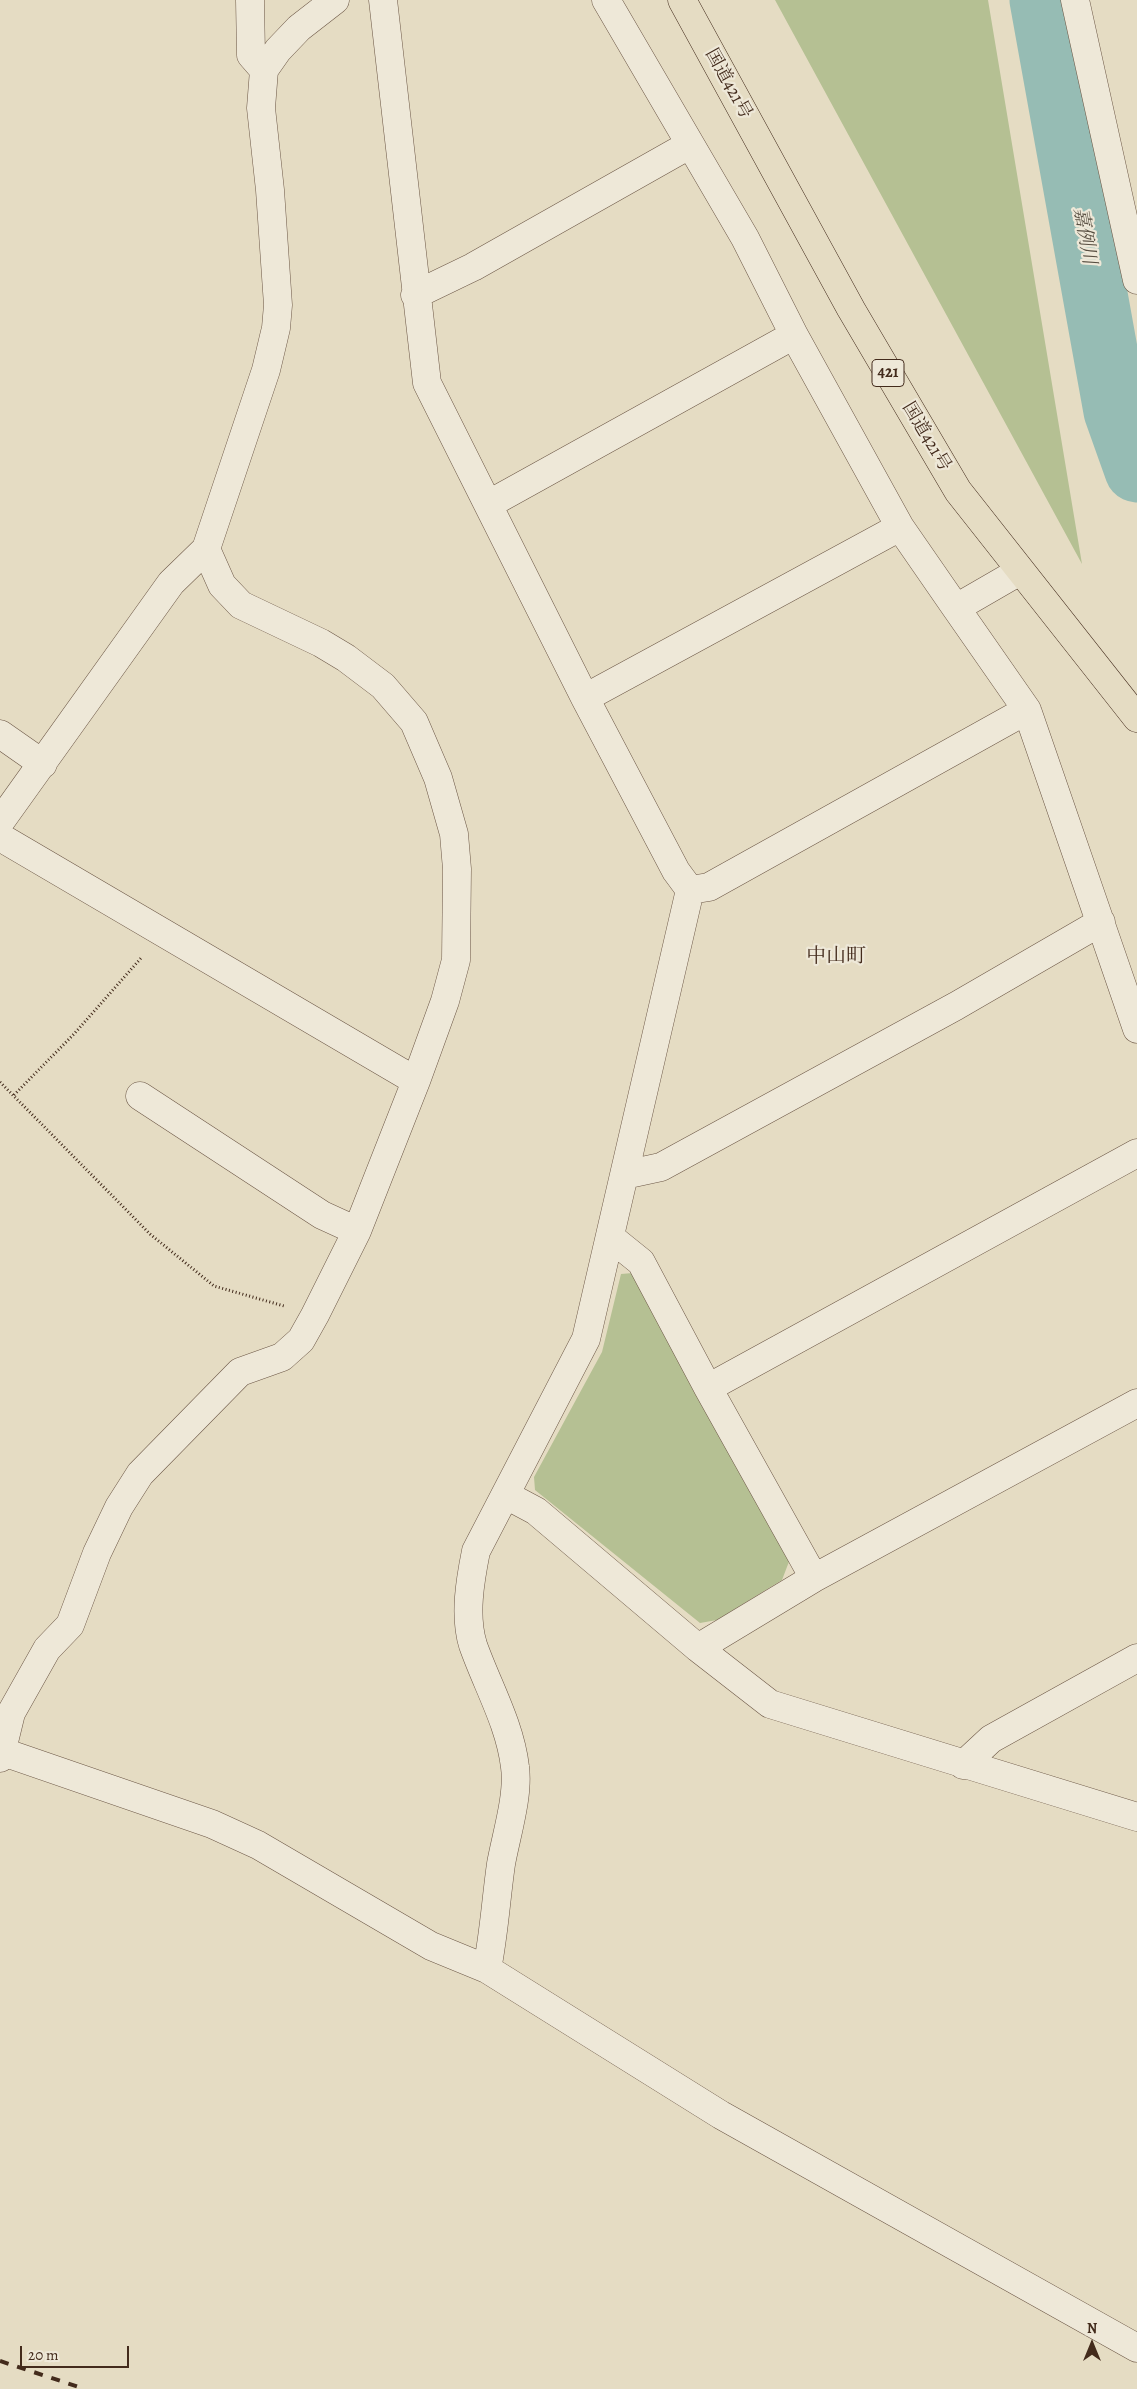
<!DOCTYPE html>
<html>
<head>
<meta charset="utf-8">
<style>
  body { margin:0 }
  #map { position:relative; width:1137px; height:2389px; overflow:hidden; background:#e5dcc3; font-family:Alegreya,serif }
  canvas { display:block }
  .north { position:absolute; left:1067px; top:2319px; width:50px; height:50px; -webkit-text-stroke:4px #eee8d8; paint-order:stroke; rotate:0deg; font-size:14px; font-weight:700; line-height:20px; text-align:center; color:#432b1c }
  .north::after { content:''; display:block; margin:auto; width:18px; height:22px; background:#432b1c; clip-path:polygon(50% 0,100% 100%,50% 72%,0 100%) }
  .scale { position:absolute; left:20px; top:2346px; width:109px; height:22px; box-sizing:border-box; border:2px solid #432b1c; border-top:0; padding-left:6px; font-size:15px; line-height:18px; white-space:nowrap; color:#432b1c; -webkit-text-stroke:4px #eee8d8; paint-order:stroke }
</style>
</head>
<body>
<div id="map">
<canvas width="1137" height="2389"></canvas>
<div class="north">N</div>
<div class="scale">20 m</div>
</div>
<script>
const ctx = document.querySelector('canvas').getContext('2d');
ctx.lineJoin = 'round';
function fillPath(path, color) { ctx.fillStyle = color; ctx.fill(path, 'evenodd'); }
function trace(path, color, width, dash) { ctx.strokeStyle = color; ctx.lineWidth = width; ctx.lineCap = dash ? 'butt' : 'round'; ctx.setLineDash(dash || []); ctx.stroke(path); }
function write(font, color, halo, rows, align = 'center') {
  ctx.font = font + ' Alegreya,"Noto Serif JP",serif'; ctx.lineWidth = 4.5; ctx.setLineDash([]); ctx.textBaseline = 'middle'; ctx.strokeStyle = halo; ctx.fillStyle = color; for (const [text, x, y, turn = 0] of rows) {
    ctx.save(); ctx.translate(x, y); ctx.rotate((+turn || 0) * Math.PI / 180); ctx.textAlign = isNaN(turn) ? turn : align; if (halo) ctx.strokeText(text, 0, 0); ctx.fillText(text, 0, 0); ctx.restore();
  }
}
const green = new Path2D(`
  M775,0h213l94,564z
  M633,1273l157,286 -8,21 -65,40 -17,3 -165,-133 -1,-13 68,-125 19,-78z`);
const river = new Path2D(`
  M1042,0l74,411 21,59`);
const path = new Path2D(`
  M0,1082l150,152 64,52 70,20
  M14,1095l60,-61 68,-77`);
const street = new Path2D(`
  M250,0l1,55 13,15
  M383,0l44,383 158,315 91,173 14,19 -104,449 -110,212c-6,30 -12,65 -3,94 14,40 37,79 42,122 4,28 -9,69 -14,97 -5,35 -7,70 -14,105
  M606,0l139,238 49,97 106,192 56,81
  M1075,0l62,280
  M415,295l58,-28 216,-122
  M489,504l305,-169
  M1020,571l-64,37 71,102 110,319
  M585,698l315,-171
  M0,734l43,30
  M0,822l171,-239 35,-34 60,-179 10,-42 2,-23 -8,-115 -9,-82 3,-38 14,-20 21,-22 36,-28
  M0,837l416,244
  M690,890l19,-3 318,-177
  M140,1096l182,119 35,16
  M624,1175l37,-8 295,-161 145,-84
  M610,1237l31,25 67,126 106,190
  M708,1388l429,-235
  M506,1495l30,16 162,137 72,56 367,113
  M698,1648l116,-70 323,-175
  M0,1751l212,73 46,21 173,101 56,23 234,146 416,233
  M0,1758l11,-45 36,-64 23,-24 27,-72 22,-46 21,-33 100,-102 42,-15 19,-17 14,-25 42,-84 59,-150 29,-80 11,-41 1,-91 -3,-35 -16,-56 -24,-56 -31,-36 -37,-28 -25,-15 -80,-38 -19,-20 -16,-36
  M963,1765l28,-26 146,-81`);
const highway = new Path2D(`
  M682,0l169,309 107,182 179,227`);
const rail = new Path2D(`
  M0,2361l85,28`);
const shields = [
  [888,373,32]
];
const shieldNames = [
  ["421",888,373]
];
const streetNames = [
  ["国道421号",728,84,61],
  ["国道421号",926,437,59]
];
const waterNames = [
  ["嘉例川",1084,236,80]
];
const quarterNames = [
  ["中山町",836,957]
];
fillPath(green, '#b5c093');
trace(river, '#96bcb4', 65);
trace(street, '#6c5746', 29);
trace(highway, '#432b1c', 29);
trace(path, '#432b1c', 3, [1, 2.5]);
trace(street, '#eee8d8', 28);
trace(highway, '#e5dcc3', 28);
trace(rail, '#432b1c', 4, [9, 9]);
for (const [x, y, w] of shields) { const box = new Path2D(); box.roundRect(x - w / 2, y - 13.5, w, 27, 4); ctx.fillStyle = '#eee8d8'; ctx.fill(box); trace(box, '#432b1c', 1); }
write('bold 16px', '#432b1c', null, shieldNames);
write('18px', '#432b1c', '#eee8d8', streetNames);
write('italic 19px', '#584f42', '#eee8d8', waterNames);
write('20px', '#432b1c', '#eee8d8', quarterNames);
</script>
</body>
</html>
